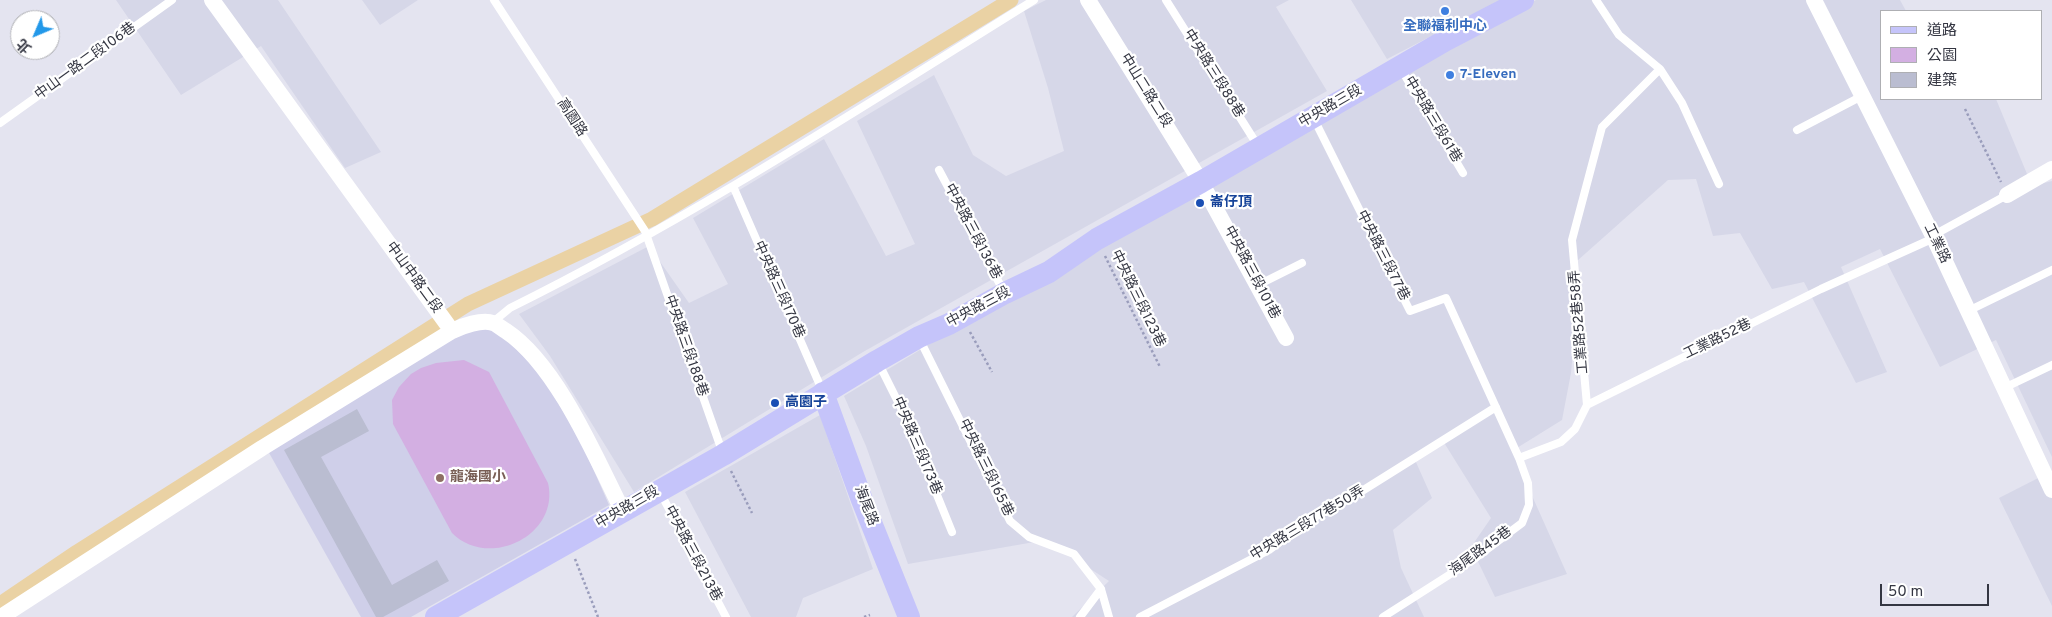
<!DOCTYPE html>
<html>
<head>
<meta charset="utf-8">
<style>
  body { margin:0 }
  #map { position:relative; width:2052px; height:617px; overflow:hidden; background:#e4e4f0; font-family:Overpass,"Noto Sans TC",sans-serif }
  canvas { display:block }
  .legend { position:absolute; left:1880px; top:10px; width:162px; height:90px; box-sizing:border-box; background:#fff; border:1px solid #aeafb3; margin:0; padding:6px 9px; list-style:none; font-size:15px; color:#343642 }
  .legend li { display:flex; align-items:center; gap:10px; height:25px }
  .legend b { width:25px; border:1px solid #aeafb3 }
  .north { position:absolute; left:10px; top:10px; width:50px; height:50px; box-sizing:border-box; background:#fff; border:1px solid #aeafb3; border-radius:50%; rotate:225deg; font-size:14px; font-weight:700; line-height:20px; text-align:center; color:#343642 }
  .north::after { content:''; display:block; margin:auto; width:18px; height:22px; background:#2298e9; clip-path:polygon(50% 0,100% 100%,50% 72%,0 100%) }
  .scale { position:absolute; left:1880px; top:584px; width:109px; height:22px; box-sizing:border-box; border:2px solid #343642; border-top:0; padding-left:6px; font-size:15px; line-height:18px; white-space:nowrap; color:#343642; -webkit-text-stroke:4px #fff; paint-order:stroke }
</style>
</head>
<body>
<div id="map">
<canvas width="2052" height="617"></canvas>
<ul class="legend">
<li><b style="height:6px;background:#c5c4fa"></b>道路</li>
<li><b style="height:14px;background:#d3afe2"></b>公園</li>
<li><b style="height:14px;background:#babdd1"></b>建築</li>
</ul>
<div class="north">北</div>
<div class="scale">50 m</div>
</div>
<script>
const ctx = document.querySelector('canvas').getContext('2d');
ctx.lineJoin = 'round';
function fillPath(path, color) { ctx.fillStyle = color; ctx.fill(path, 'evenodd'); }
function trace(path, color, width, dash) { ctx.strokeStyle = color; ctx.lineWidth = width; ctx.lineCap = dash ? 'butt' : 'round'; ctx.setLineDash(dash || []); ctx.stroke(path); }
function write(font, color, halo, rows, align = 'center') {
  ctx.font = font + ' Overpass,"Noto Sans TC",sans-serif'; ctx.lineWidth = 4.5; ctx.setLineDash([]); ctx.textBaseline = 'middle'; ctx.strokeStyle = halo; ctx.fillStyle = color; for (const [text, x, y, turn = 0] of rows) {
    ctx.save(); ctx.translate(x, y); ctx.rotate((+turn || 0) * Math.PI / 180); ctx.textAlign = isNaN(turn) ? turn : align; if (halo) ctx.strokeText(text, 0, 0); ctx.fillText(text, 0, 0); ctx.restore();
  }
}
const residential = new Path2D(`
  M116,0h162l103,152 -36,16 -84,-122 -80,49z
  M362,0h56l-38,25z
  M1046,0h243l-13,7 51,84 -464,261 -229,140 -84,-136 -31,-42 130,-68 40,57 39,-19 -35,-66 131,-79 62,117 29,-12 -58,-123 77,-46 39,80 33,21 58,-25 -16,-63 -24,-77z
  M1351,0h150l-114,59z
  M1536,0h364l6,11h-25v88h115l36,87 20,-5v276l-56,-117 -56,27 -60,-118 -39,18 46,105 -31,11 -52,-101 -32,7 -32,-56 -27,3 -17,-57 -28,1 -91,81v44l-6,68 -9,47 -50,31 55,123 -72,23 -24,-50 20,-29 -48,-77 -28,19 17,38 -39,32 8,38 23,49h-352l37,-36 -63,-41 -138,24 -42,-118 -22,-50 239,-145 112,-58z
  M820,415l53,154 -70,29 -7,19h-45l-66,-125z
  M2052,471v135l-53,-108z`);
const education = new Path2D(`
  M495,328l46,46 40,67 28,64 -198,112h-50l-93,-166 180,-109 25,-13z`);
const green = new Path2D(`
  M464,360l25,12 59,111c12,52 -59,87 -96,50l-59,-109 -1,-24 7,-13 12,-13 10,-6 15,-5z`);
const canal = new Path2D(`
  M0,604l77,-52 391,-248 184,-85 359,-219`);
const building = new Path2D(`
  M357,409l12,22 -48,26 71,128 45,-25 12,21 -66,36h-7l-92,-167z`);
const path = new Path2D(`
  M1965,109l36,73
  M1105,256l55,111
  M970,332l22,40
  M731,471l21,42
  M575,559l23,58
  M864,617l6,-2`);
const lane = new Path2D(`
  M494,0l151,231 78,223
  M1166,0l92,146
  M1596,0l23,35 41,34 22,34 37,81
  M1401,69l62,104
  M1314,119l96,192 36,-13 73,160 9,25 1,22 -7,18 -48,36 -91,58
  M0,123l172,-123
  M1797,130l65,-34
  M939,170l65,122
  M733,186l89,204
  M1932,236l75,-41
  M1258,285l44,-22
  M1968,311l84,-41
  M493,322l17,-14c182,-90 352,-201 524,-308
  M919,338l91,183 19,16 45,17 27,35 8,28
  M878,362l27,54 47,116
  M2004,388l48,-23
  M1587,405l-15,-165 30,-113 58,-58
  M1519,458l42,-16 14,-13 12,-24 234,-116 113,-51
  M660,492l66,125
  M1080,617l21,-28
  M1140,617l129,-67 39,-29 54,-30 134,-84`);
const street = new Path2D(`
  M212,0l240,331c10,-5 30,-12 41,-8 4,1 9,6 13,8 51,34 90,127 117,181
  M1088,0l113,182 85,156
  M1814,0l120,238 118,252
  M2007,195l45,-26
  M1,617l261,-169 190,-117`);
const secondary = new Path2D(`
  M823,393l39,107 47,117
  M436,617l287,-162 154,-94 42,-24 30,-13 56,-31 44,-21 48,-33 104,-57 245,-142 77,-40`);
const markers = [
  [1445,11,5,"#3f7fe0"],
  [1450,75,5,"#3f7fe0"],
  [1200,203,5,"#1a4fb4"],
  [775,403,5,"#1a4fb4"],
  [440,478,5,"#8d6e63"]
];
const shopNames = [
  ["全聯福利中心",1445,27],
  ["7-Eleven",1460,75,"left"]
];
const streetNames = [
  ["中山一路二段106巷",86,62,-36],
  ["中央路三段88巷",1213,74,58],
  ["中山二路二段",1145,91,58],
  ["中央路三段",1331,107,-30],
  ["高園路",571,118,57],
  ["中央路三段61巷",1432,120,59],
  ["中央路三段136巷",972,232,62],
  ["工業路",1936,244,64],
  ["中央路三段77巷",1382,256,63],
  ["中央路三段101巷",1251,273,62],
  ["中山中路二段",413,278,54],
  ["中央路三段170巷",778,290,66],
  ["中央路三段123巷",1137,299,64],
  ["中央路三段",979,308,-28],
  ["工業路52巷58弄",1580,322,-95],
  ["工業路52巷",1718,340,-26],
  ["中央路三段188巷",685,346,71],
  ["中央路三段173巷",916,446,67],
  ["中央路三段165巷",985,468,64],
  ["海尾路",865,506,69],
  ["中央路三段",628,508,-30],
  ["中央路三段77巷50弄",1308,524,-31],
  ["海尾路45巷",1481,552,-36],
  ["中央路三段213巷",692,554,62]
];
const transitNames = [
  ["崙仔頂",1210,203],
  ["高園子",785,403]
];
const educationNames = [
  ["龍海國小",450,478]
];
fillPath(residential, '#d6d7e8');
fillPath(education, '#cfcfe9');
fillPath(green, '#d3afe2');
trace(canal, '#ead2a4', 15);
fillPath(building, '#babdd1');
trace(path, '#9a9dbc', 2.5, [2.5, 2.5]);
trace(lane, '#fff', 8);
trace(street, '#fff', 16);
trace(secondary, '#c5c4fa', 22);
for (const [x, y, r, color] of markers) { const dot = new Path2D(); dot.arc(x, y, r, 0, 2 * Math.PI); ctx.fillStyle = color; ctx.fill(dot); trace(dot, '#fff', 2); }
write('bold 14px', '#366cbe', '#fff', shopNames);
write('14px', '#343642', '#fff', streetNames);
write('bold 14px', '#164399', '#fff', transitNames, 'left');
write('bold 14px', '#785e54', '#fff', educationNames, 'left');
</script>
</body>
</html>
